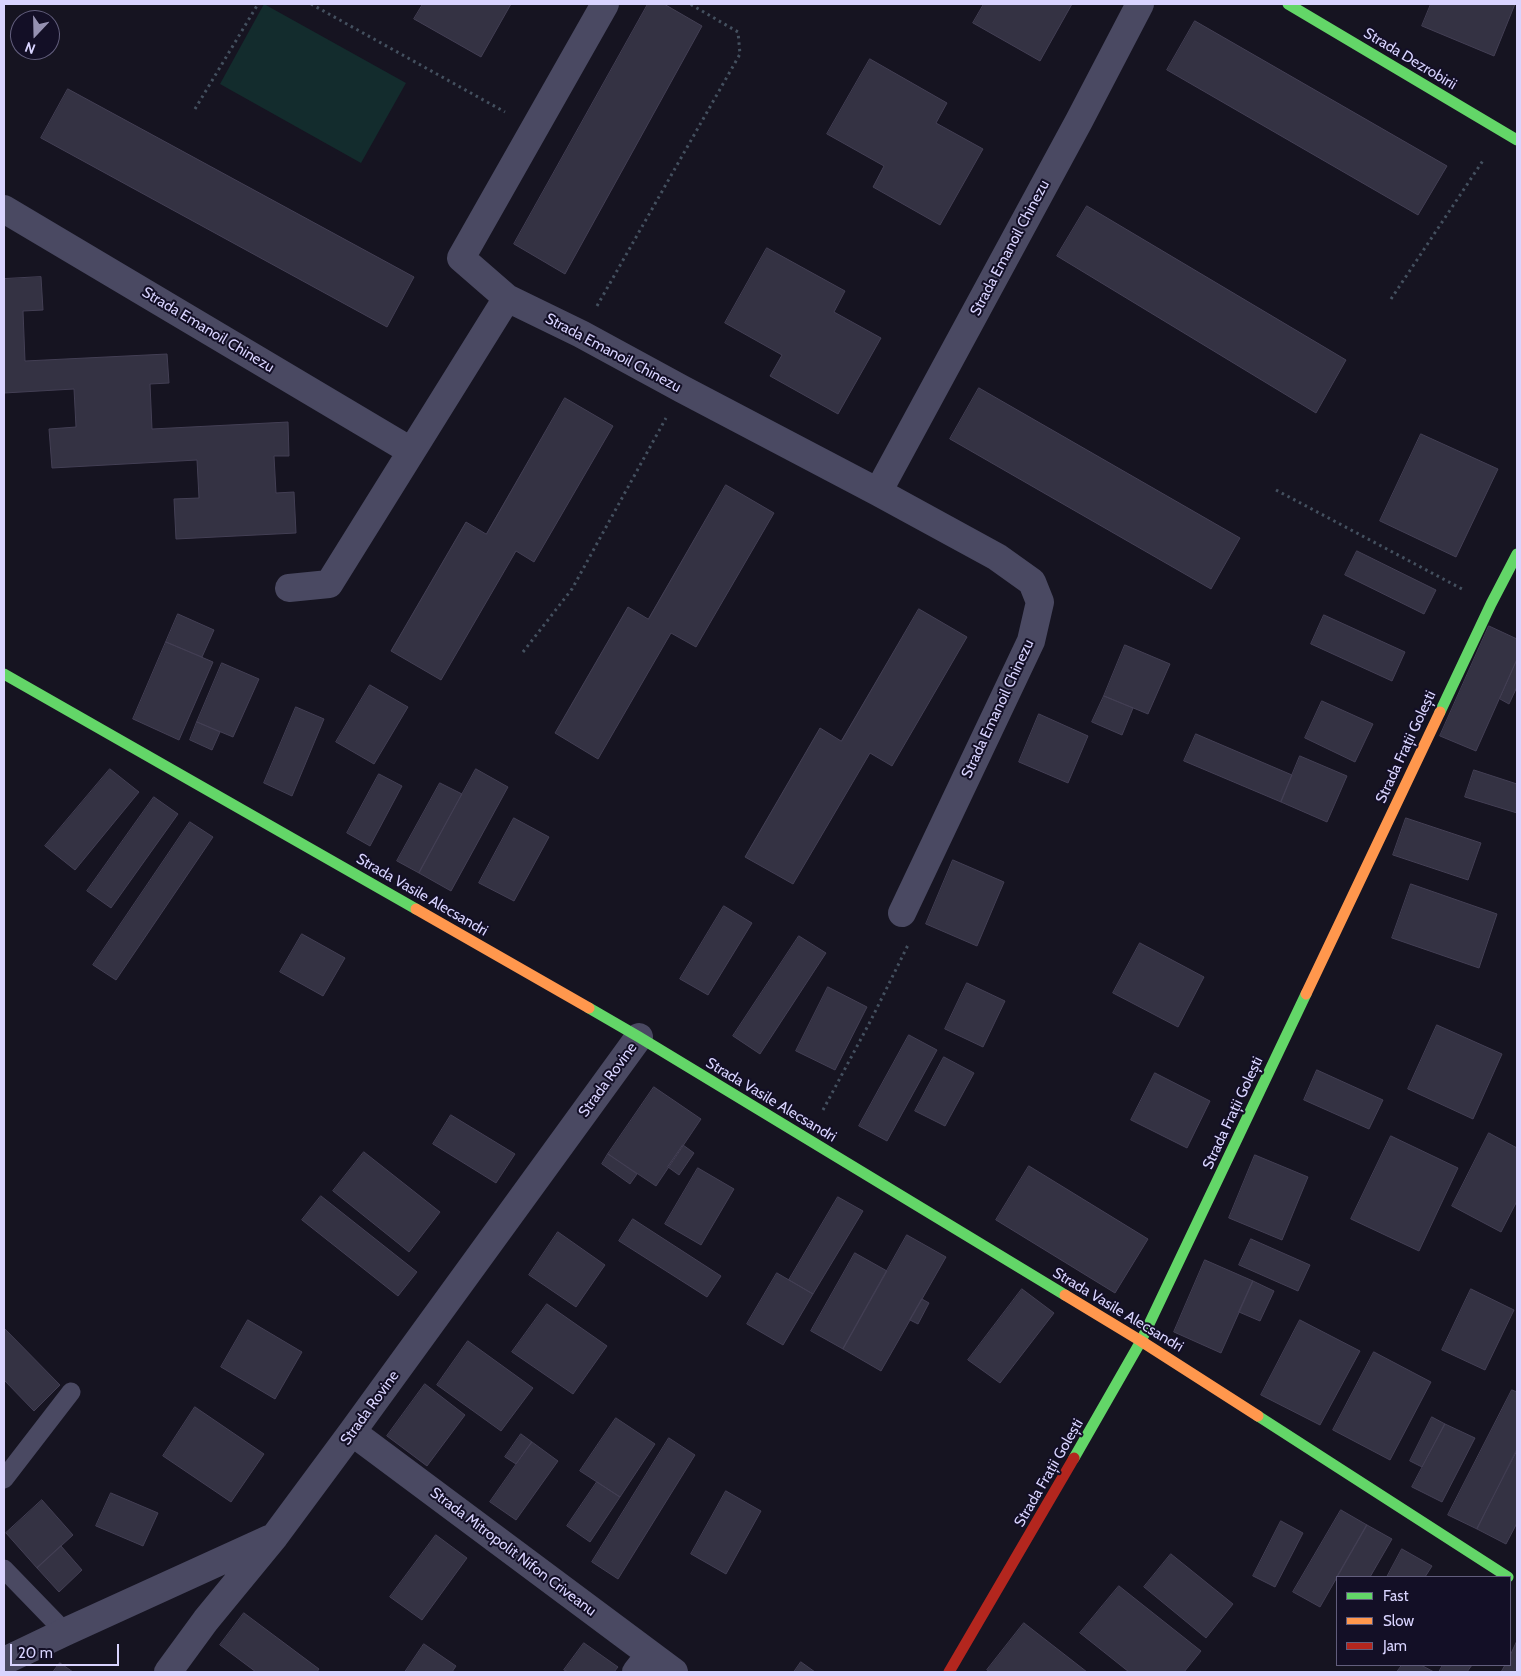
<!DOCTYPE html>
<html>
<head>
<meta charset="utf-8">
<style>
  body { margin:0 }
  #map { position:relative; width:1521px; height:1676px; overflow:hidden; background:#161421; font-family:Cabin,sans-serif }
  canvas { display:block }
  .frame { position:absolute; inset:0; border:5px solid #d9d4ff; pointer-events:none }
  .legend { position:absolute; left:1336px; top:1576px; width:175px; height:90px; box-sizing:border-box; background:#130f26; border:1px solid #625e7d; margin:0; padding:6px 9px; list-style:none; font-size:15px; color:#d9d4ff }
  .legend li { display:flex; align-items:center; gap:10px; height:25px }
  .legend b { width:25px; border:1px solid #625e7d }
  .north { position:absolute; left:10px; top:10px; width:50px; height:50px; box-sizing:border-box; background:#130f26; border:1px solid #625e7d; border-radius:50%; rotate:201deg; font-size:14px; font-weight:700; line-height:20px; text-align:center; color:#d9d4ff }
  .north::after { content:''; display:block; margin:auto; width:18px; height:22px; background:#9591b1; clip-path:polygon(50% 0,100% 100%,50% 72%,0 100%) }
  .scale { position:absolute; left:10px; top:1644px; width:109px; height:22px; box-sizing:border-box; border:2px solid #d9d4ff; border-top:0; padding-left:6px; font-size:15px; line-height:18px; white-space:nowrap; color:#d9d4ff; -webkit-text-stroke:4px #130f26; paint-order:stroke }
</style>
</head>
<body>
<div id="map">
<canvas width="1521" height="1676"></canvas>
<div class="frame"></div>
<ul class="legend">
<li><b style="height:6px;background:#63d668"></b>Fast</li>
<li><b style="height:6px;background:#ff974d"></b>Slow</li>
<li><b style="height:6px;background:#b3261e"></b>Jam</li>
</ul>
<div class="north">N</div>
<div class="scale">20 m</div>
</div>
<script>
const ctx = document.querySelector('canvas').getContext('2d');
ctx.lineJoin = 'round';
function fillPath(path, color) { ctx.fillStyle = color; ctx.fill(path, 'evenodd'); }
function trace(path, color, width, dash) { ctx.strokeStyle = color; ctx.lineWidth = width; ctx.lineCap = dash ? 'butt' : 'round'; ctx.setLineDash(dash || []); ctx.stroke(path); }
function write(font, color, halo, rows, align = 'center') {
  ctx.font = font + ' Cabin,sans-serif'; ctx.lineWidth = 4; ctx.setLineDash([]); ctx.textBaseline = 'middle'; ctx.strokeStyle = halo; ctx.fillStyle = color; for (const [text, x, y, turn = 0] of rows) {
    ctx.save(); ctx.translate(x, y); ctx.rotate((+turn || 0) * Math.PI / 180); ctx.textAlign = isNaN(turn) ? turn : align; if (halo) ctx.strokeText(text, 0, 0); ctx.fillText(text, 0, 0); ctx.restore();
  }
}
const green = new Path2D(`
  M264,4l142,79 -45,80 -141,-79z`);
const building = new Path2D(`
  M423,4h88l-30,53 -67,-38z
  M648,4h16l38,22 -137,248 -51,-30z
  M984,4h88l-32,57 -67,-38z
  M1431,4h84l-21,52 -72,-30z
  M1195,21l252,145 -29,49 -251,-145z
  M870,59l77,44 -11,20 47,26 -43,76 -67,-38 11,-21 -57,-32z
  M68,89l346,188 -27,50 -346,-189z
  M1087,206l259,154 -30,53 -259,-157z
  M767,248l78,43 -11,21 47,26 -43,76 -68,-38 12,-21 -57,-32z
  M41,277l2,33 -20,1 2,50 142,-7 2,29 -19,1 2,45 136,-7 1,34h-15l2,37 18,-1 2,41 -120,6 -2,-40 25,-1 -2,-38 -145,8 -3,-39 27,-2 -2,-38 -70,4v-114z
  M979,388l261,150 -29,51 -261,-150z
  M565,398l48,28 -79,136 -18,-11 -75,129 -50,-29 75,-129 20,12z
  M1421,434l77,35 -42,88 -76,-36z
  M726,485l48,28 -78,134 -25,-14 -73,126 -43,-26 73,-126 20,12z
  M1357,551l79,39 -12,24 -79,-39z
  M919,609l48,28 -75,129 -22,-13 -77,131 -48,-27 75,-129 21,13z
  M178,614l36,16 -12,27 -36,-15z
  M1324,615l81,37 -13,29 -81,-37z
  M1489,626l28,13v20l-41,92 -36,-15z
  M166,642l47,20 -34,78 -46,-21z
  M1125,645l45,19 -22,50 -44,-18z
  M1517,660v27l-8,17 -9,-5z
  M222,663l37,16 -26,58 -36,-15z
  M370,685l38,22 -34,57 -38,-22z
  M1104,696l29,12 -11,27 -30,-13z
  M1322,701l51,23 -18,38 -50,-24z
  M296,707l28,12 -32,77 -28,-13z
  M1039,714l49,22 -20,47 -49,-21z
  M197,722l23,10 -8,18 -22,-10z
  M1196,734l96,41 -11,27 -97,-41z
  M1300,756l47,20 -20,46 -46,-20z
  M110,769l29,23 -64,78 -30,-24z
  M476,769l32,18 -57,104 -32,-18z
  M1474,770l43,14v29l-52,-16z
  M379,774l23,12 -32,60 -23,-13z
  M440,783l22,11 -43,79 -22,-12z
  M154,797l24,17 -67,94 -24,-17z
  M514,818l35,19 -35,64 -35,-18z
  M1406,818l75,25 -13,37 -75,-25z
  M190,822l23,15 -97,143 -23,-15z
  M953,860l51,22 -27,64 -51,-22z
  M1411,884l86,30 -18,54 -87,-30z
  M724,906l28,17 -44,72 -28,-16z
  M302,934l43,24 -22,38 -43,-24z
  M799,936l27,17 -66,101 -27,-18z
  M1140,943l64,34 -26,50 -65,-34z
  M967,983l38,18 -22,46 -38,-18z
  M828,987l39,20 -32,63 -39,-19z
  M1437,1025l65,29 -29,65 -65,-30z
  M909,1035l28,15 -50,91 -28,-15z
  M944,1057l30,16 -29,53 -30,-15z
  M1317,1070l66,30 -14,29 -65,-29z
  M1155,1073l55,28 -23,47 -56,-28z
  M654,1087l47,32 -45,67 -48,-32z
  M451,1115l64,39 -19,29 -63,-39z
  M1489,1133l28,15v53l-16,31 -49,-26z
  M1391,1136l67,32 -39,83 -68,-32z
  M683,1145l11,8 -15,22 -11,-8z
  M364,1152l76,60 -31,40 -76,-61z
  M608,1154l29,20 -7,10 -28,-20z
  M1255,1155l53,22 -26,63 -53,-22z
  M1029,1166l119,73 -33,54 -119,-73z
  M698,1168l36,21 -33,56 -36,-21z
  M321,1196l96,76 -19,24 -96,-76z
  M838,1197l25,14 -50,83 -24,-14z
  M633,1219l88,57 -14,21 -88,-56z
  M558,1232l47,33 -29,42 -47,-32z
  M907,1235l39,22 -65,114 -38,-22z
  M1251,1239l59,26 -12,26 -59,-26z
  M855,1253l32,18 -44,78 -32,-18z
  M1205,1260l48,21 -32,72 -47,-21z
  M777,1273l36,21 -30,51 -36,-21z
  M1253,1281l21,10 -14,30 -21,-9z
  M1022,1289l32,24 -54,70 -32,-23z
  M1471,1289l43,21 -29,60 -43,-20z
  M922,1299l7,4 -11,21 -8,-4z
  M547,1304l60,42 -34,48 -61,-42z
  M248,1320l54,32 -27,47 -54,-32z
  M1300,1320l60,31 -40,74 -59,-30z
  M4,1328l56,57 -26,26 -30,-31z
  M468,1341l65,47 -32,43 -64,-46z
  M1374,1352l57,30 -41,78 -57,-30z
  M425,1384l40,31 -38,51 -40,-30z
  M1512,1390l5,2v57l-40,80 -29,-14z
  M195,1407l69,47 -33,48 -68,-46z
  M1432,1417l13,7 -23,43 -12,-6z
  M616,1418l39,26 -35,53 -40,-26z
  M1445,1424l30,14 -33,64 -30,-15z
  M521,1434l11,8 -16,22 -11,-7z
  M669,1438l26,17 -77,124 -26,-17z
  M532,1442l26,19 -42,59 -26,-18z
  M1517,1451v72l-11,21 -29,-15z
  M597,1482l23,15 -30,45 -23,-16z
  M726,1491l35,20 -35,63 -35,-20z
  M111,1493l47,20 -15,33 -47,-20z
  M42,1500l31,35 -36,33 -31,-35z
  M1341,1510l26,15 -47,82 -27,-15z
  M1281,1521l22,12 -28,54 -22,-11z
  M1367,1525l25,14 -22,38h-33z
  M436,1535l31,23 -45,62 -32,-23z
  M61,1546l21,24 -23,22 -22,-24z
  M1402,1549l30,17 -7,11h-38z
  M1171,1554l62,50 -27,34 -62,-51z
  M1119,1586l82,65 -17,21h-55l-49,-39z
  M244,1613l75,56 -2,3h-61l-36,-27z
  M1024,1623l63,49h-97l-3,-2z
  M1517,1641v31h-16l4,-7h5v-9z
  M584,1643l34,24 -4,5h-46l-4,-2z
  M424,1644l32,22 -4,6h-47z
  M801,1662l14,10h-21z
  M60,1663l13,9h-20z
  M1402,1665h19l13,7h-37z
  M1443,1665h29l-5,7h-28z`);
const path = new Path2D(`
  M311,4l194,108
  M195,109l63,-105
  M1391,299l93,-140
  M597,306l143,-252 -2,-22 -48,-28
  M1276,490l186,99
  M523,652l49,-63 94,-171
  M823,1110l48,-90 37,-75`);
const lane = new Path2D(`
  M4,1479l67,-87
  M4,1569l61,63`);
const street = new Path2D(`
  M4,209l407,242
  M507,298l-46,-40 144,-254
  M878,492l201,-371 61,-117
  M289,588l40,-4 178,-286 74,36 101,55 196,103 119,65 35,25 8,20 -9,39 -129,272
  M352,1432l322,240
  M4,1661l61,-29 204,-93
  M168,1672l38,-52 69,-84 77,-104 287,-395
  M636,1672l14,-18`);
const fast = new Path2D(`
  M1288,4l229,136
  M4,674l412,235
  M1440,712l51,-108 26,-50
  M589,1008l50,29 426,258
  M1258,1416l250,161
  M1074,1458l67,-117 165,-347`);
const slow = new Path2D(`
  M416,909l173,99
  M1306,994l134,-282
  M1065,1295l76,46 117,75`);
const jam = new Path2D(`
  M949,1672l125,-214`);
const streetNames = [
  ["Strada Dezrobirii",1410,59,31],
  ["Strada Emanoil Chinezu",1010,248,-62],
  ["Strada Emanoil Chinezu",208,330,31],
  ["Strada Emanoil Chinezu",613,353,28],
  ["Strada Emanoil Chinezu",998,709,-65],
  ["Strada Frații Golești",1406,747,-65],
  ["Strada Vasile Alecsandri",422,895,30],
  ["Strada Rovine",608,1080,-54],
  ["Strada Vasile Alecsandri",771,1100,31],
  ["Strada Frații Golești",1233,1113,-65],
  ["Strada Vasile Alecsandri",1118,1310,31],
  ["Strada Rovine",370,1408,-54],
  ["Strada Frații Golești",1049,1473,-60],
  ["Strada Mitropolit Nifon Criveanu",513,1552,37]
];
fillPath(green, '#132c2d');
fillPath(building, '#343243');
trace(building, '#433f54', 1);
trace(path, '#44505f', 3, [2.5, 4]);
trace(lane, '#4a4962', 19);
trace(street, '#4a4962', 28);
trace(fast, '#63d668', 11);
trace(slow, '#ff974d', 11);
trace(jam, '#b3261e', 11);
write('15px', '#d9d4ff', '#130f26', streetNames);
</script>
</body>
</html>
